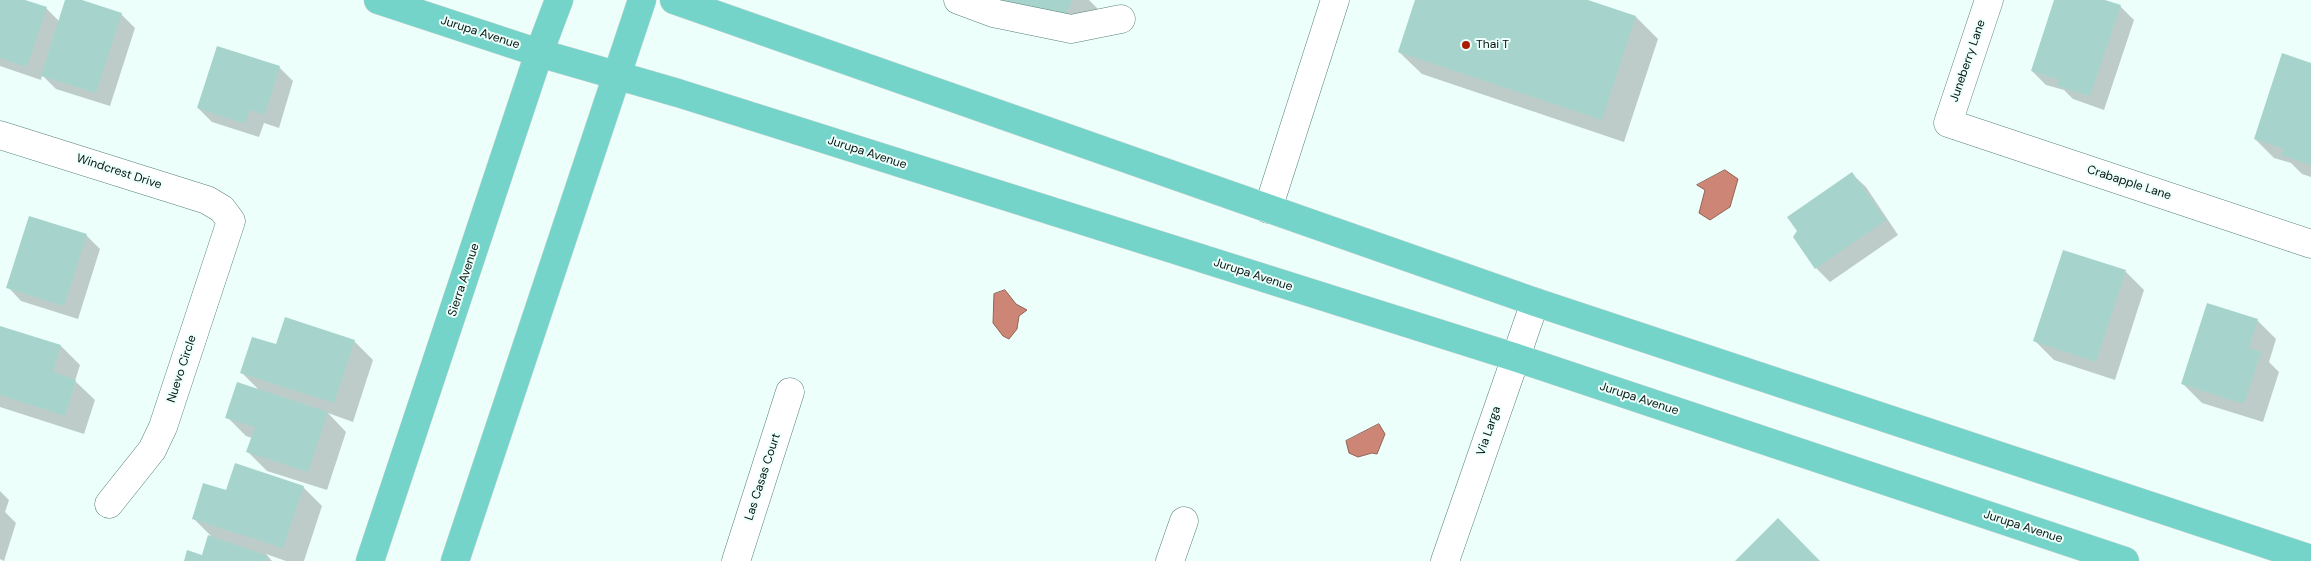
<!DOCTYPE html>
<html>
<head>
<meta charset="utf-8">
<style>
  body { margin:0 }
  canvas { display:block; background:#edfffb }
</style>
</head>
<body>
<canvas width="2311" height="561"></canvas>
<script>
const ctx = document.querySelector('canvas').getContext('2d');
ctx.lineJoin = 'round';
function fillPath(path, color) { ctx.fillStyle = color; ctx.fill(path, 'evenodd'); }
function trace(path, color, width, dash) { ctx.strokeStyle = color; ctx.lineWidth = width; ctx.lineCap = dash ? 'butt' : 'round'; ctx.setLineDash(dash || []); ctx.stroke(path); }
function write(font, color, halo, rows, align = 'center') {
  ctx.font = font + ' "DM Sans",sans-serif'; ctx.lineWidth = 4; ctx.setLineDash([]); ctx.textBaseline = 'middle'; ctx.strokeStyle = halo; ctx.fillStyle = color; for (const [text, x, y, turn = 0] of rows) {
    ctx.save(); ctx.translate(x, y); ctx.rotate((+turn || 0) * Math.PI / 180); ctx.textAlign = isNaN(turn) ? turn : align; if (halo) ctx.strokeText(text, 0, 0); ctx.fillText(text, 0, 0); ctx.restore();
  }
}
const water = new Path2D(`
  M1725,170l13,9 -8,28 -20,13 -11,-7 6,-23 -8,-5z
  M1005,290l11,14 11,6 -8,6 -2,13 -8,10 -6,-3 -10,-13 1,-29z
  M1379,424l6,10 -8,20 -5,-1 -14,4 -9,-4 -3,-12z`);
const shadow = new Path2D(`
  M0,0h21l25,8 14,14 7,-22h11l43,14 14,14 -25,78 -54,-17 -14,-14 -1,5 -41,-14z
  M952,0h137l9,9 -11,31z
  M1417,0h167l52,17 22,22 -34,103 -202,-68 -23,-22z
  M2055,0h46l19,6 14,14 -30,90 -31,-11 -9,-9 -18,-5 -14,-14z
  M2311,64v113l-9,-3 -11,-11 -17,-5 -19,-19z
  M279,67l14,14 -14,47 -15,-5 -5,14 -47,-15 -14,-14z
  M1852,174l14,13 32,48 -68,47 -14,-14z
  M86,235l14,14 -22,70 -57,-18 -13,-14z
  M2125,271l19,19 -29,90 -61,-20 -19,-19z
  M2257,320l19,19 -7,23 10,10 -16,50 -61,-19 -19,-19z
  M0,327l61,19 19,19 -5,16 20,19 -11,34 -84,-27z
  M354,341l19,19 -20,62 -25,-9 18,19 -19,58 -60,-19 -19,-19 4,-14 -6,-2 -19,-19 33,-26 -18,-18 34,-27z
  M303,487l19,19 -18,55h-18l-20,-7 6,7h-87l18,-5 11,-17 -21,-21 34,-26z
  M0,491l9,9 -4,12 11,11 -12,38 -4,-2z`);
const building = new Path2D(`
  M0,0h25l22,7 -20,60 -27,-9z
  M65,0h17l40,13 -26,80 -55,-17z
  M991,0h81l-7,18z
  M1415,0h173l48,16 -34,104 -204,-68z
  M2054,0h51l16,5 -31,91 -33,-10 2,-6 -28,-9z
  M217,46l63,20 -15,49 -15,-5 -5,14 -48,-16z
  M2282,53l29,10v102l-30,-10 3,-6 -30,-10z
  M1852,172l34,48 -71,49 -22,-32 4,-6 -10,-14z
  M29,216l58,18 -23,72 -58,-18z
  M2063,250l63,20 -30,92 -63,-21z
  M2207,303l51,16 -9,29 12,4 -17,52 -63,-20z
  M285,317l70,23 -21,63 -94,-30 12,-36 24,7z
  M0,326l61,19 -8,27 23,8 -11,36 -65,-21z
  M237,382l91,30 -20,60 -62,-20 9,-25 -30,-9z
  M235,463l69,23 -21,62 -91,-29 11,-36 23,7z
  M1778,518l42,43h-85z
  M208,535l60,21 -1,5h-83l3,-11 15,5z`);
const minor = new Path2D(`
  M958,0l35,13 78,16 50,-10
  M1989,0l-41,123 363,121
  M0,135l207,65 15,9 9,12 -68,206 -11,23 -43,54
  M1268,209l67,-209
  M736,561l54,-169
  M1170,561l14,-40
  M1445,561l90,-259`);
const major = new Path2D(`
  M378,0l161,53 139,40 836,264 611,204
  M674,0l861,302 776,257
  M370,561l169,-508 20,-53
  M455,561l187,-561`);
const markers = [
  [1466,45,5,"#ab1d00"]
];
const streetNames = [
  ["Jurupa Avenue",480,33,18],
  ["Juneberry Lane",1968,61,-71],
  ["Jurupa Avenue",867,153,18],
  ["Windcrest Drive",119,172,18],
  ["Crabapple Lane",2129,183,18],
  ["Jurupa Avenue",1253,275,18],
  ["Sierra Avenue",464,280,-72],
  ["Nuevo Circle",182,369,-72],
  ["Jurupa Avenue",1639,399,18],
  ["Via Larga",1489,431,-71],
  ["Las Casas Court",763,477,-72],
  ["Jurupa Avenue",2023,527,18]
];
const poiNames = [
  ["Thai T",1476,45]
];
fillPath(water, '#cd8576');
trace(water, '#906357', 1);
fillPath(shadow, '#0003');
fillPath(building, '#a6d4cc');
trace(minor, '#55817a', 29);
trace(major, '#d7d9d9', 29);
trace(minor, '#fff', 28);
trace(major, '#74d4ca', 28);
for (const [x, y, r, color] of markers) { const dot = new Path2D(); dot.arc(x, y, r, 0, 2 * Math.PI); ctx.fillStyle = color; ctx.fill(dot); trace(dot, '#edfffb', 2); }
write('12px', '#031310', '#edfffb', streetNames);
write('12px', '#031310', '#edfffb', poiNames, 'left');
</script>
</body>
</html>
